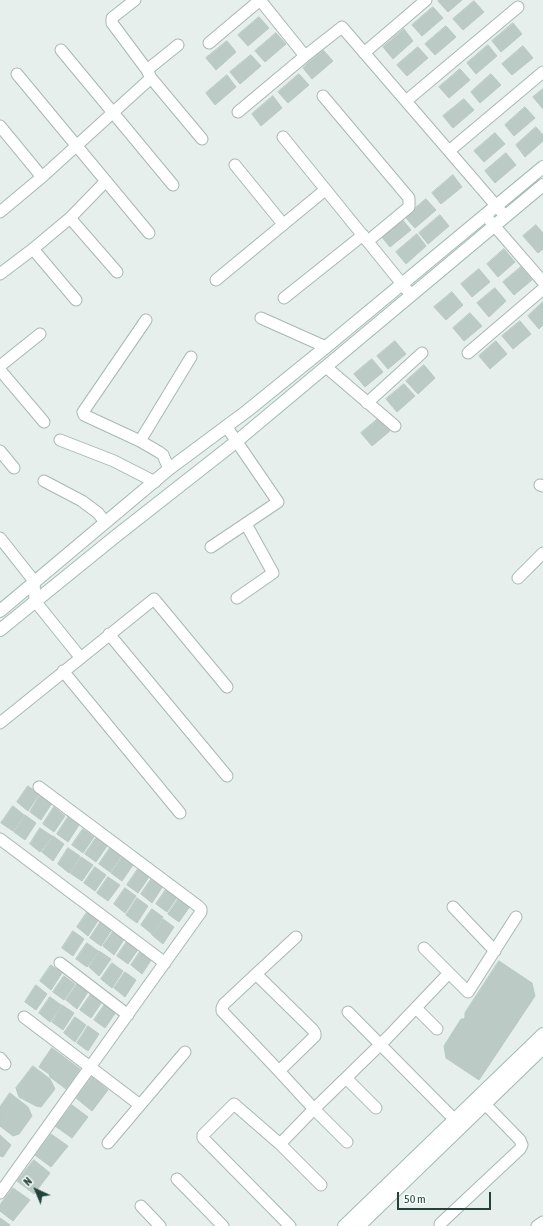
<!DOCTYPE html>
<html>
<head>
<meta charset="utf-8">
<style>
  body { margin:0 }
  #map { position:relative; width:543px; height:1226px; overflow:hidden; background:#e6efec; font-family:"Asap Condensed",sans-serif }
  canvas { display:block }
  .north { position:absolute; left:16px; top:1170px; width:40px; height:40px; -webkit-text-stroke:3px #f7fbf9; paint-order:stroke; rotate:316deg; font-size:11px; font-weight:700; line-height:16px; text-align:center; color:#23423c }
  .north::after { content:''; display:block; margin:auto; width:14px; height:18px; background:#23423c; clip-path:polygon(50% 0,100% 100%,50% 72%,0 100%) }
  .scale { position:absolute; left:397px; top:1192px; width:94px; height:18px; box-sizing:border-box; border:2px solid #23423c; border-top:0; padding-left:5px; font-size:12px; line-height:14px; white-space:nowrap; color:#23423c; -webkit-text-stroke:3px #f7fbf9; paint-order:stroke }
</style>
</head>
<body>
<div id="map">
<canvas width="543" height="1226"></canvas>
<div class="north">N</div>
<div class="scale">50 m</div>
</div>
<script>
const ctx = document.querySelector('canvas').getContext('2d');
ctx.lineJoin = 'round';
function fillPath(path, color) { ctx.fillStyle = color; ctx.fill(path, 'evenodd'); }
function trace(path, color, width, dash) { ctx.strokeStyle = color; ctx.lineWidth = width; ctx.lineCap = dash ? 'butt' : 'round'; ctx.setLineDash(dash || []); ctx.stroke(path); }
const building = new Path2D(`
  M439,0h23l-14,12 -10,-11z
  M474,1l10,11 -21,18 -10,-11z
  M433,7l10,11 -21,18 -10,-11z
  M259,17l10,11 -21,18 -10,-11z
  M513,23l9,11 -21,18 -9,-11z
  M446,26l10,11 -21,18 -10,-11z
  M404,29l9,12 -20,18 -10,-12z
  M276,33l10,11 -21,18 -10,-11z
  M227,41l9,11 -20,18 -10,-12z
  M488,45l9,11 -21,18 -9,-11z
  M523,46l10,12 -21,17 -10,-11z
  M418,47l10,11 -21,18 -10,-11z
  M323,50l10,11 -21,18 -9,-11z
  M251,55l10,11 -21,18 -10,-12z
  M460,69l10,11 -21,18 -10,-11z
  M299,74l10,11 -21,18 -10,-11z
  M491,74l10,11 -21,18 -9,-11z
  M227,75l9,12 -21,18 -9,-12z
  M543,89v20l-10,-12z
  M273,96l9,12 -21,18 -9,-12z
  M464,99l10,11 -21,18 -10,-12z
  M525,107l10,11 -21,18 -9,-11z
  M536,127l7,8v6l-18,16 -9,-12z
  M495,133l10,11 -21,18 -10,-11z
  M506,153l10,12 -21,18 -10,-12z
  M453,175l9,12 -21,17 -9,-11z
  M426,199l10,11 -21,18 -10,-11z
  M440,215l9,11 -21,18 -9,-11z
  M401,218l10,12 -21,17 -9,-11z
  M536,225l7,8v16l-5,4 -15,-17z
  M417,234l9,12 -20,18 -10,-12z
  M504,249l11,13 -17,15 -11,-13z
  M521,267l11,13 -18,15 -11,-13z
  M479,269l11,13 -18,15 -11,-13z
  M495,288l11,13 -17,16 -12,-14z
  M452,292l11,13 -17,15 -12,-13z
  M543,302v23l-4,4 -11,-13z
  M470,313l12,13 -18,15 -11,-13z
  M520,321l11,13 -18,15 -11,-13z
  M395,341l11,13 -18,15 -11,-13z
  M496,341l11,13 -17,15 -11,-13z
  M372,359l11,13 -18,15 -11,-13z
  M424,365l11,13 -17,16 -12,-13z
  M404,384l11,12 -18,16 -11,-13z
  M379,418l11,13 -18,15 -11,-13z
  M28,786l11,8 -11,17 -11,-9z
  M40,795l12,8 -11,17 -11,-8z
  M13,806l11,9 -11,16 -12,-8z
  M54,807l11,9 -11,16 -11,-8z
  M25,815l11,8 -11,17 -11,-8z
  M68,817l11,8 -11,17 -11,-8z
  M40,828l12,8 -12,16 -10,-8z
  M83,829l11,8 -11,16 -11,-8z
  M53,836l11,8 -11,17 -11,-9z
  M96,838l11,8 -11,16 -11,-8z
  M68,848l12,8 -11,17 -11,-9z
  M110,848l11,8 -11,16 -11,-8z
  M81,857l12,8 -11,16 -12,-8z
  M122,857l11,8 -11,16 -11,-8z
  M95,867l11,8 -11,16 -11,-8z
  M138,869l11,8 -11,16 -11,-8z
  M108,877l12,8 -12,16 -11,-8z
  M152,878l11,8 -11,17 -11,-9z
  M125,888l11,8 -11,17 -11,-9z
  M167,888l11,8 -11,16 -11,-8z
  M137,898l11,8 -11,17 -11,-8z
  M179,898l11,8 -11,16 -11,-8z
  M152,909l11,8 -11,17 -11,-9z
  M88,911l11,8 -11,17 -11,-9z
  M163,919l11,8 -11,17 -11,-9z
  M101,921l11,8 -11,17 -11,-8z
  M114,930l11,8 -11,17 -11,-9z
  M73,931l11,8 -11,17 -11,-8z
  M128,940l11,8 -11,16 -11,-8z
  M87,943l11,8 -11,16 -11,-8z
  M142,949l11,8 -11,17 -11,-9z
  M99,951l12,8 -12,17 -10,-9z
  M499,961l33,22 3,13 -56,84 -33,-22 -2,-12 17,-27h3l1,-2v-4z
  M112,963l11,8 -11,17 -11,-9z
  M51,965l11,8 -11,17 -11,-9z
  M125,972l11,8 -11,17 -11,-9z
  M64,976l11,8 -11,16 -11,-8z
  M77,984l11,8 -11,17 -11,-9z
  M36,985l11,9 -11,16 -11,-8z
  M91,994l11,8 -11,16 -11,-8z
  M50,997l11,8 -11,17 -11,-9z
  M105,1004l11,8 -11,16 -11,-8z
  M62,1005l12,8 -11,17 -11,-8z
  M75,1017l11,8 -11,17 -11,-9z
  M88,1026l11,8 -11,17 -11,-8z
  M52,1048l28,21 -14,20 -16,-12 -1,-3 -10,-7 3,-5z
  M33,1066l17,13 5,10 -14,18 -5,-1 -17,-9 -3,-9z
  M92,1077l16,13 -16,21 -16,-13z
  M10,1093l18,14 4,9 -13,18 -6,2 -13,-10v-19z
  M72,1105l16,12 -16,21 -17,-12z
  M51,1134l17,12 -17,21 -16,-12z
  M0,1135l11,10 -8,12 -3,-1z
  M34,1160l16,13 -16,21 -17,-13z
  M13,1188l17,12 -17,21 -13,-10v-6z
  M0,1218l10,7 -1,1h-9z`);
const street = new Path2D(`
  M260,0l45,56 37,-29 163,189
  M209,43l51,-43
  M61,50l112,135
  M364,53l62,-53
  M147,70l31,-25
  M17,74l132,159
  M151,78l51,61
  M323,96l86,102v9l-41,34
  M406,101l112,-94
  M238,112l67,-56
  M0,126l42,51
  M283,137l128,158
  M449,151l94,-79
  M235,165l48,59
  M0,212l42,-35 109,-99 -4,-8 -35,-47v-5l23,-18
  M485,215l58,67
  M70,218l47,54
  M33,249l43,51
  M0,274l33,-25 37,-31 36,-37
  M216,280l109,-90
  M284,298l79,-63
  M261,318l65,29
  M146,320l-63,92 1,3 56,26 19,11 4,3 6,14
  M468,353l75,-64
  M0,366l40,-32
  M326,367l69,59
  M0,370l44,52
  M367,403l55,-50
  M60,440l54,21 41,21
  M140,441l51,-84
  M0,451l14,17
  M44,481l38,20 16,12 7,9
  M540,485l3,1
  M0,538l34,43 1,20 45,56
  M211,547l67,-45 -52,-76
  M518,578l25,-25
  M237,598l36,-25 -27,-49
  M109,634l118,142
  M63,671l117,142
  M0,723l154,-124 73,88
  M0,839l165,124
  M453,907l42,44
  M424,948l25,25
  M60,963l68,52
  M256,974l-32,30 -2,4v3l57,60
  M416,1008l21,21
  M348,1012l107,108 7,1
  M24,1017l116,88
  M0,1058l5,6
  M346,1078l30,30
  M347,1142l-33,-33 74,-72 61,-64 19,19 48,-75
  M108,1143l77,-91
  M280,1144l41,41
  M177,1179l46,47
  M0,1193l201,-281v-3l-3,-3 -159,-119
  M141,1206l19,20
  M440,1224l80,-75 2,-4 -2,-5 -35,-36
  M290,1226l-87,-88v-3l31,-31 46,40 34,-35 -35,-38 36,-35v-3l-2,-3 -57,-56 40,-37
  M537,1226l6,-4`);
const secondary = new Path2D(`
  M0,611l169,-142 78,-58 79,-64 217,-180
  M0,630l116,-94 121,-95 306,-256
  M344,1226l199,-192
  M359,1226l184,-178`);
fillPath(building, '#bbcac5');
trace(building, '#b7c9c3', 1);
trace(street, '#a8b8b4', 13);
trace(secondary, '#a3bbb5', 14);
trace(street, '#fff', 11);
trace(secondary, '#fff', 12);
</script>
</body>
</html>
